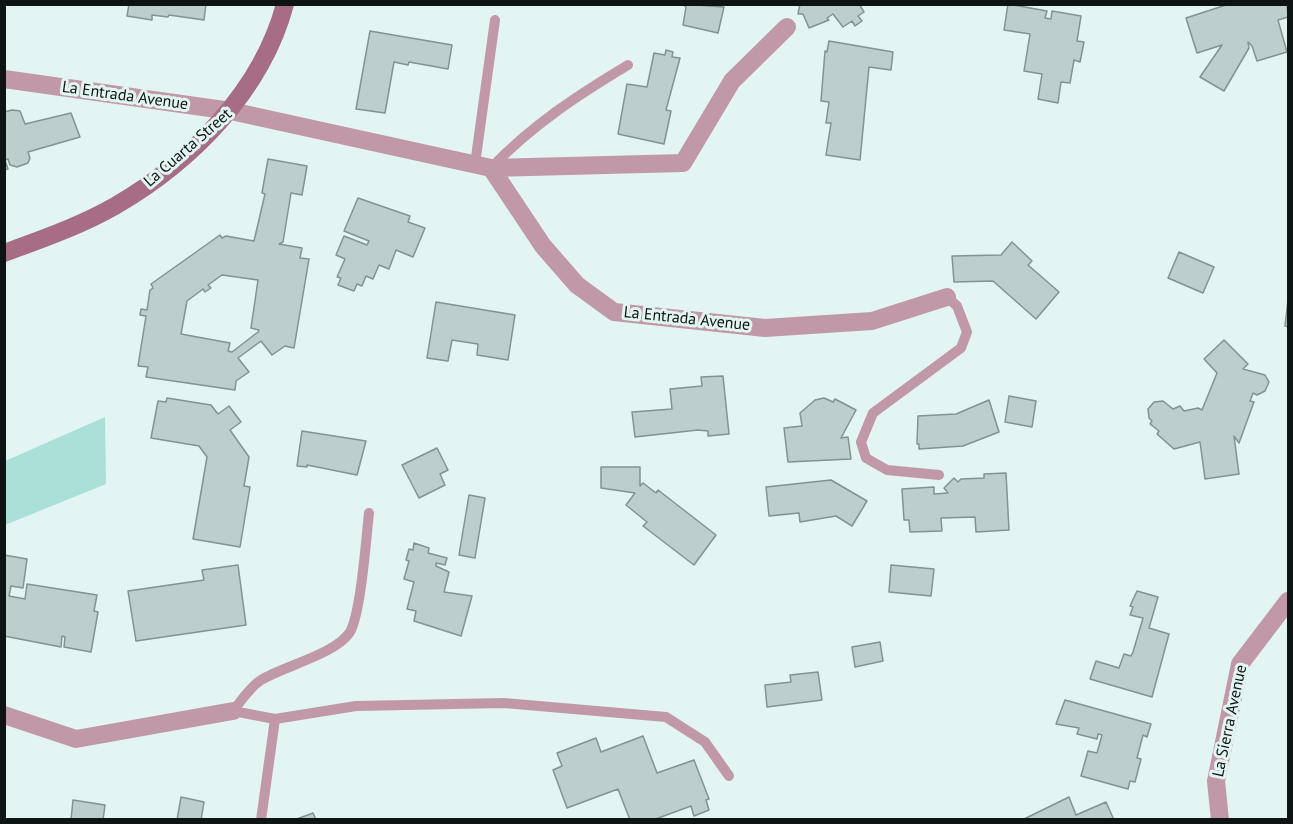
<!DOCTYPE html>
<html>
<head>
<meta charset="utf-8">
<style>
  body { margin:0 }
  #map { position:relative; width:1293px; height:824px; overflow:hidden; background:#e2f5f2; font-family:"PT Sans",sans-serif }
  canvas { display:block }
  .frame { position:absolute; inset:0; border:6px solid #0e1413; pointer-events:none }
</style>
</head>
<body>
<div id="map">
<canvas width="1293" height="824"></canvas>
<div class="frame"></div>
</div>
<script>
const ctx = document.querySelector('canvas').getContext('2d');
ctx.lineJoin = 'round';
function fillPath(path, color) { ctx.fillStyle = color; ctx.fill(path, 'evenodd'); }
function trace(path, color, width, dash) { ctx.strokeStyle = color; ctx.lineWidth = width; ctx.lineCap = dash ? 'butt' : 'round'; ctx.setLineDash(dash || []); ctx.stroke(path); }
function write(font, color, halo, rows, align = 'center') {
  ctx.font = font + ' "PT Sans",sans-serif'; ctx.lineWidth = 6; ctx.setLineDash([]); ctx.textBaseline = 'middle'; ctx.strokeStyle = halo; ctx.fillStyle = color; for (const [text, x, y, turn = 0] of rows) {
    ctx.save(); ctx.translate(x, y); ctx.rotate((+turn || 0) * Math.PI / 180); ctx.textAlign = isNaN(turn) ? turn : align; if (halo) ctx.strokeText(text, 0, 0); ctx.fillText(text, 0, 0); ctx.restore();
  }
}
const green = new Path2D(`
  M105,417l1,67 -101,41v-64z`);
const building = new Path2D(`
  M129,4h77l-2,16 -35,-5 -1,2 -16,-2v5l-25,-4z
  M682,4l42,3 -6,26 -35,-8 3,-18z
  M800,4h59l5,8 -6,4 4,5 -7,5 -3,-5 -9,6 -10,-13 -6,4 2,2 -20,8 -6,-14h-5z
  M1008,4l39,7 -2,7 6,1 1,-8 29,5 -4,25 7,1 -4,20 -6,-2 -4,23 -9,-1 -3,21 -20,-4 4,-25 -18,-3 6,-37 -26,-4z
  M1229,4h58l1,13 -10,3 9,32 -30,9 -5,-15 -4,-4 1,6 -25,43 -24,-14 22,-32 -25,8 -11,-35z
  M370,31l82,14 -4,24 -39,-7 -1,3 -14,-3 -9,51 -29,-4z
  M829,41l64,11 -2,18 -22,-3 -9,93 -34,-5 5,-32h-5l3,-21 -8,-1 4,-50 2,1z
  M666,50l7,2 -1,5 8,1 -14,52 5,1 -7,33 -46,-10 9,-50 20,3 7,-34 11,2z
  M12,110l8,1 5,13 46,-11 9,24 -52,15 2,6 -2,5 -11,4 -7,-2 -2,-6 -3,1 3,9 -4,1v-58z
  M268,159l39,7 -5,29 -11,-2 -8,49 -4,2 23,4 -2,10 9,1 -15,89 -9,-2 -13,9 -11,-14 -23,17 11,14 -13,9 -1,9 -89,-13 2,-10 -10,-1 8,-50 -6,-1 1,-6 6,1 3,-20 3,-2 -2,-4 69,-49 2,3 4,-2 28,5 11,-47 -3,-1zM222,275l36,5 -7,48 8,2 -1,2 -26,20 -4,-1 2,-8 -49,-9 6,-33 16,-12 2,3 6,-4 -3,-3z
  M358,198l52,18 -2,6 17,6 -12,29 -17,-7 -7,19 -10,-4 -6,14 -7,-3 -4,10 -5,-2 -3,7 -16,-6 3,-7 -4,-1 8,-18 -9,-4 8,-19 23,9 2,-4 -25,-10z
  M1012,242l20,19 -4,4 31,27 -23,27 -43,-38 -39,1 -2,-26 49,-1z
  M1179,252l35,15 -11,26 -35,-15z
  M1288,300v27l-3,-1z
  M436,302l79,13 -7,45 -31,-5 1,-11 -26,-4 -4,21 -21,-3z
  M1224,340l24,24 -5,5 22,6 4,7 -4,9 -8,4 -4,-2 -3,8 4,1 -15,41 -5,-7 5,38 -34,5 -5,-37 -26,7 -17,-15 2,-3 -9,-7 2,-3 -3,-3 -1,-9 6,-7 9,-1 10,8 7,-3 4,5 14,-3 4,2 15,-37 -13,-14z
  M723,376l6,58 -21,2v-5l-10,-1 -63,7 -3,-25 40,-3 -2,-20 32,-3 -1,-9z
  M1009,396l27,5 -4,26 -27,-5z
  M167,398l44,7 7,9 11,-8 12,16 -11,8 19,27 -5,29 6,1 -10,60 -47,-8 14,-82 -8,-11 -48,-8 7,-37 8,1z
  M824,398l9,4 2,-3 21,11 -15,28 7,-1 3,22 -63,3 -4,-34 18,-2 -2,-13 15,-13z
  M989,400l10,32 -36,14 -44,3v-5h-2l1,-28 38,-2z
  M302,431l64,10 -9,34 -50,-10v2l-10,-1z
  M437,448l11,22 -8,4 5,11 -26,13 -17,-33z
  M601,467h39v19l3,-3 13,10 2,-3 58,45 -22,30 -51,-39 4,-4 -21,-17 9,-12 -34,-5z
  M1006,473l3,57 -33,2 -1,-15 -34,1 1,13 -32,1 -1,-12h-5l-2,-31 32,-2v7l14,-1 -4,-5 10,-10 4,4 3,-3 23,-1v-4z
  M831,480l36,21 -15,25 -16,-10 -36,6 -1,-9 -30,3 -3,-29z
  M469,495l16,3 -10,60 -16,-3z
  M414,543l15,5 -1,5 19,5 -2,7 -9,-2v3l13,6 -5,20 28,4 -11,40 -47,-15 2,-10 -9,-2 7,-27 -10,-3 5,-18 -3,-1 3,-11 4,1z
  M4,555l23,4 -4,29 -12,-2 -2,10 16,3 2,-15 70,11 -3,16 4,1 -7,40 -27,-5 1,-10 -3,-1 -1,11 -57,-11z
  M238,565l8,60 -110,16 -8,-50 76,-11 -2,-10z
  M891,565l43,4 -3,27 -42,-4z
  M1137,591l21,6 -9,31 20,6 -17,63 -62,-18 6,-18 23,7 5,-14 7,2 2,-4 10,-34 -13,-3 3,-8 -3,-1z
  M880,642l3,19 -28,6 -3,-20z
  M818,672l4,28 -55,7 -2,-22 26,-3 -1,-7z
  M1065,700l86,24 -4,13 -4,-2 -6,23 4,1 -6,23 -5,-1 -2,8 -47,-13 7,-25 9,2 5,-18 -4,-1 -1,5 -20,-5 2,-6 -23,-4z
  M643,736l14,37 37,-13 15,39 -3,1 3,10 -15,6 -3,-10 -38,14h-23l-12,-31 -51,19 -14,-38 9,-4 -5,-13 39,-15 5,14z
  M181,797l23,5 -3,18h-24z
  M1069,797l7,18 30,-13 8,18h-92z
  M73,800l32,5 -2,15h-32z
  M313,813l3,7h-22z`);
const lane = new Path2D(`
  M475,164l20,-144
  M491,168c41,-43 87,-73 137,-103
  M939,475l-52,-5 -21,-12 -5,-16 12,-29 88,-65 6,-16 -10,-26 -10,-9
  M369,513c-3,26 -8,100 -19,119 -14,22 -66,34 -89,48 -11,7 -20,21 -28,31l42,8 81,-13 148,-3 162,14 39,25 24,34
  M261,820l14,-101`);
const street = new Path2D(`
  M4,79l227,32 260,57 52,78 34,39 37,27 151,16 107,-7 75,-24
  M491,168l192,-5 49,-82 55,-54
  M4,715l72,24 157,-28
  M1220,820l-4,-39 24,-117 48,-63`);
const secondary = new Path2D(`
  M4,253c38,-14 76,-27 111,-47 76,-44 147,-115 170,-202`);
const streetNames = [
  ["La Entrada Avenue",125,96,8],
  ["La Cuarta Street",188,148,-41],
  ["La Entrada Avenue",687,319,6],
  ["La Sierra Avenue",1230,721,-78]
];
fillPath(green, '#abe0d9');
fillPath(building, '#bdcfcc');
trace(building, '#829391', 1.5);
trace(lane, '#c198a7', 10);
trace(street, '#c198a7', 18);
trace(secondary, '#a76d84', 18);
write('16px', '#0e1413', '#e2f5f2', streetNames);
</script>
</body>
</html>
